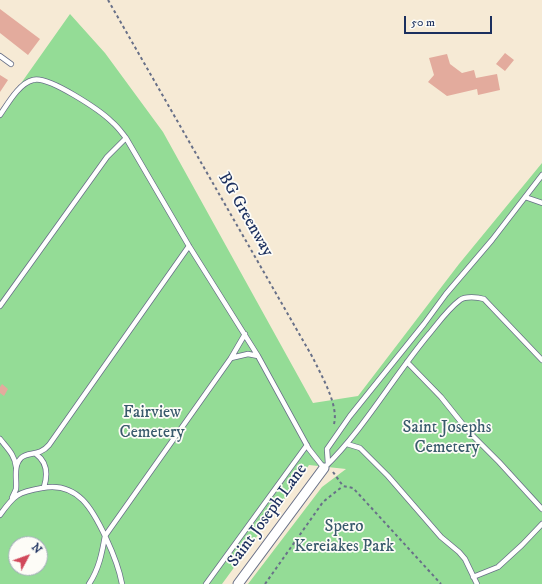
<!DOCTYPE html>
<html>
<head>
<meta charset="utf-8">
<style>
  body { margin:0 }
  #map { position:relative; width:542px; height:584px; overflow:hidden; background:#f6ead5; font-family:"IM FELL DW Pica",serif }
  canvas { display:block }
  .north { position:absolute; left:8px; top:536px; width:40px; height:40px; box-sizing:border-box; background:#fdfcf7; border:1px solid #a3aaba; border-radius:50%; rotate:49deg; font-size:11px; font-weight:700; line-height:16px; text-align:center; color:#1b2f5e }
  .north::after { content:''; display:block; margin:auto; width:14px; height:18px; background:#d1495b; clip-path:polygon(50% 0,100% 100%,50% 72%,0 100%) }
  .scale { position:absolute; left:404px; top:16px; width:88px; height:18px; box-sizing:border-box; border:2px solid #1b2f5e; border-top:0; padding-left:5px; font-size:12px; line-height:14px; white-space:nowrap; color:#1b2f5e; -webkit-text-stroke:3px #fdfcf7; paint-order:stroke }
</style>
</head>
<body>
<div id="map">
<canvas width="542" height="584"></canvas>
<div class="north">N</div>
<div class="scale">50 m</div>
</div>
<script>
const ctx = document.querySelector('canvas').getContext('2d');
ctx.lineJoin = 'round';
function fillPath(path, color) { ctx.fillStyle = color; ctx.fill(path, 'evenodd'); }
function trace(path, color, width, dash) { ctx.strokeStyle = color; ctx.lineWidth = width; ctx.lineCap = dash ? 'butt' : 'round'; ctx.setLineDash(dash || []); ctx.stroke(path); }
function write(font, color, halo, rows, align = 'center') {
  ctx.font = font + ' "IM FELL DW Pica",serif'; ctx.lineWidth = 3.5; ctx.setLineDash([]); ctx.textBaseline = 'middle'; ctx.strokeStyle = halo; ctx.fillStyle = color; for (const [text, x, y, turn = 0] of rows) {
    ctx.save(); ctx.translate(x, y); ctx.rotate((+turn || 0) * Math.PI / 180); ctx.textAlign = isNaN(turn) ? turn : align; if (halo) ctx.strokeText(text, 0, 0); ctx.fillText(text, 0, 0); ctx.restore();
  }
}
const green = new Path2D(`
  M70,14l35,39 58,79 150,271 45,-7 101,-132 83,-101v421h-294l74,-97 24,-18 -37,-4 -87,119h-222v-471zM16,544h24v24h-24z`);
const building = new Path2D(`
  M0,9l40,30 -12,16 -28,-22z
  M505,53l9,7 -9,11 -9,-7z
  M447,54l3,10 12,9 12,-3 2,8 21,-4 3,16 -22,5 -1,-6 -30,7 -19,-14 6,-7 -5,-17z
  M0,75l8,5 -8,12z
  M2,384l6,5 -4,7 -4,-3v-6z`);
const path = new Path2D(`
  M108,0l205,358c8,17 26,47 21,66
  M333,472l10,14 10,2 13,14 75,82
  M265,584l58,-82 20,-16`);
const service = new Path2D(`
  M0,56l11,8
  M0,115c7,-10 19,-32 33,-35 15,-5 68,31 79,42 6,5 10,11 14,16l63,108 69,110 51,93 15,19c41,-40 69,-91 105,-134 10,-12 19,-25 31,-34 5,-4 18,-3 24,-1l58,61
  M525,197l17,6
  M0,306l107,-149 19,-19
  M231,358l17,-4 10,2
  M407,362l34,35 28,35 30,30 43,47
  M0,439c7,9 15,16 16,28
  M347,444l13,4 28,28 53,61 18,15 6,7 12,25
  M36,454c11,8 12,20 8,33
  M328,464l-1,-15 23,-33 74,-92 22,-30 46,-54 50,-65
  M12,498c1,-3 3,-6 4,-9 1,-9 -3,-23 5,-31 7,-7 18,-1 28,-13l140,-199
  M0,515c14,-20 18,-23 42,-27 36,-7 51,22 64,50 7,15 13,29 16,46
  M473,577l25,-10 24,-22 20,-21
  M89,584c10,-15 13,-31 16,-48l126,-178 14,-24
  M206,584l101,-139`);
const minor = new Path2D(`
  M238,584l86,-116`);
const streetNames = [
  ["BG Greenway",245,215,60],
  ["Saint Joseph Lane",268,516,-54]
];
const parkNames = [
  ["Fairview",152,413],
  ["Cemetery",152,433],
  ["Saint Josephs",447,428],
  ["Cemetery",447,448],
  ["Spero",344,527],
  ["Kereiakes Park",344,547]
];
fillPath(green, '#94dc96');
fillPath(building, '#e3ab9d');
trace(service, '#687088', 6);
trace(minor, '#687088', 11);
trace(path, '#687088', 2, [3, 3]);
trace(service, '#fff', 4.5);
trace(minor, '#fff', 9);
write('17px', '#1b2f5e', '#fdfcf7', streetNames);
write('17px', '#395a6c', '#fdfcf7', parkNames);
</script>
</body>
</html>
